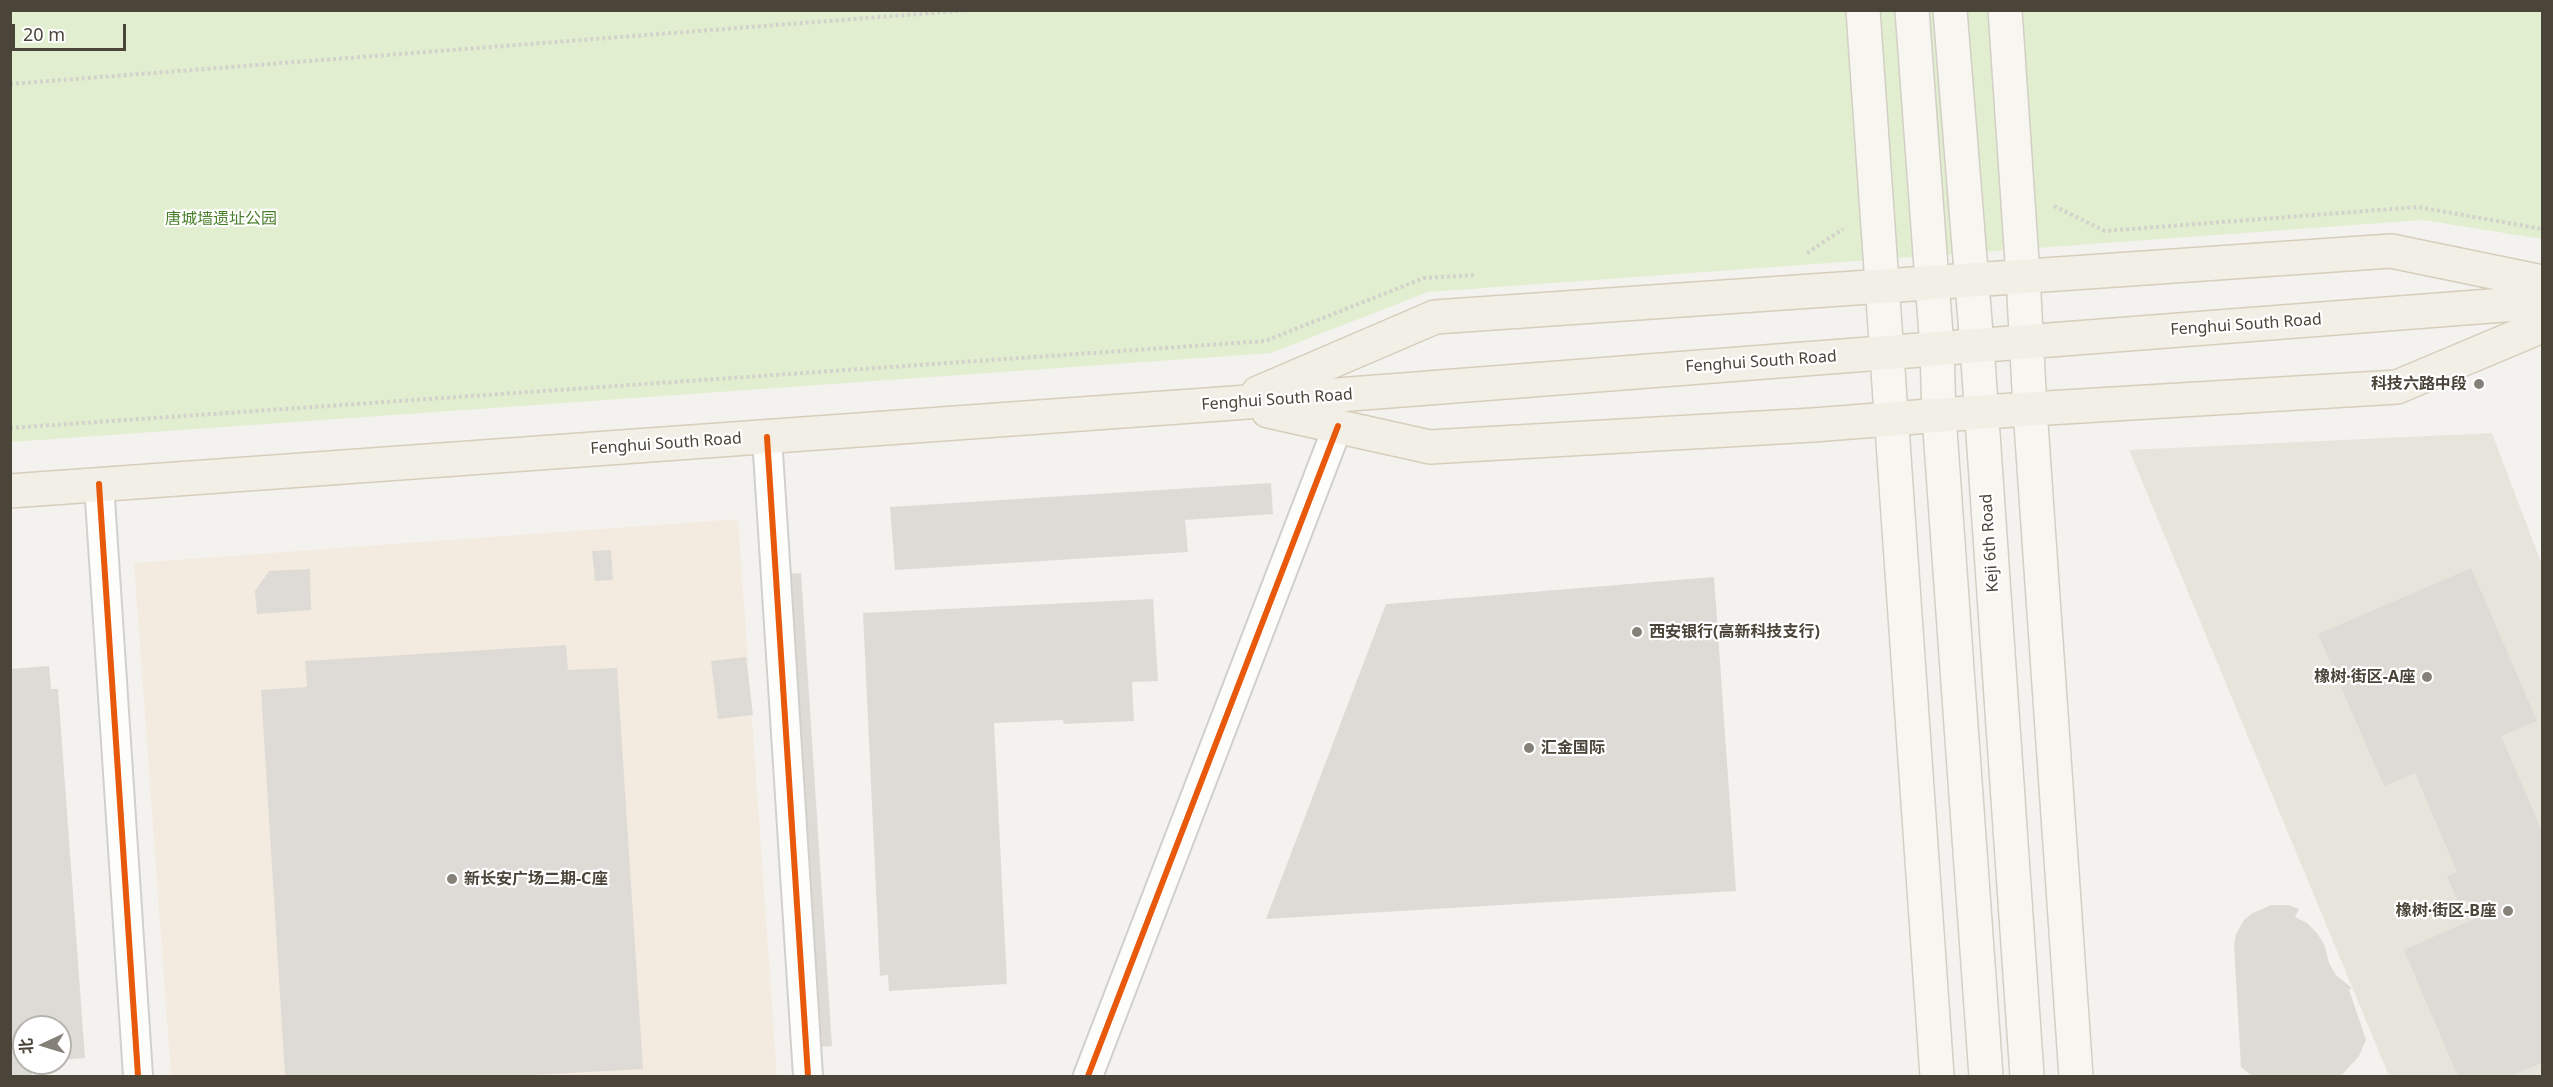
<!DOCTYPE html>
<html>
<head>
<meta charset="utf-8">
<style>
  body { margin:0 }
  #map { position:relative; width:2553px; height:1087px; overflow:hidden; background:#f4f2ee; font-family:"Noto Sans","Noto Sans SC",sans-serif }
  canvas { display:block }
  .frame { position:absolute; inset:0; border:12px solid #4b4439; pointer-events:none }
  .north { position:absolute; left:12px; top:1015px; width:60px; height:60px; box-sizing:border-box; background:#fff; border:2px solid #b7b4b0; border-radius:50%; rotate:266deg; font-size:16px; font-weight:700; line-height:24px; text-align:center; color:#4b4439 }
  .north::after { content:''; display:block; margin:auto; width:21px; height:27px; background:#868178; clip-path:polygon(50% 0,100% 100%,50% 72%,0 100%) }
  .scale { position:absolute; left:12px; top:24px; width:114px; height:27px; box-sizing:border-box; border:3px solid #4b4439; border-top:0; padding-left:8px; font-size:18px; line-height:21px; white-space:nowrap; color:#4b4439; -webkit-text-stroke:4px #fff; paint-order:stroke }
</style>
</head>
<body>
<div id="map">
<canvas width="2553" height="1087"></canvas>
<div class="frame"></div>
<div class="north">北</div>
<div class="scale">20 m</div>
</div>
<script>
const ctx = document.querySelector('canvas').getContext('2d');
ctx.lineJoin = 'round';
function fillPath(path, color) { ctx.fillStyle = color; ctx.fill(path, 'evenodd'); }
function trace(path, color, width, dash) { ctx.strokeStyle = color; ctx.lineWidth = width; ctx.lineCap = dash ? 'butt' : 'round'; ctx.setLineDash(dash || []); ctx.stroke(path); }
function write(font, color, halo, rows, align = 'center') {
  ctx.font = font + ' "Noto Sans","Noto Sans SC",sans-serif'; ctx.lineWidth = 4.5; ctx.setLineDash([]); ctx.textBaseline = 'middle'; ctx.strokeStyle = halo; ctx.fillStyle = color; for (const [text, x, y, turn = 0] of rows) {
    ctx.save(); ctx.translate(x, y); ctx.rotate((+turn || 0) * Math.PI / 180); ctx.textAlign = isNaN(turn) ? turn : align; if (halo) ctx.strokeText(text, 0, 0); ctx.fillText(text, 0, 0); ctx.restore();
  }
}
const residential = new Path2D(`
  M2492,433l50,132v511h-153l-260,-626z`);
const commercial = new Path2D(`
  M738,519l39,557h-606l-37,-513z`);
const green = new Path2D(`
  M11,11h2531v228l-119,-19 -995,72 -157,61 -1260,89z`);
const building = new Path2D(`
  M1271,483l2,31 -88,6 3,32 -293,18 -5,-63z
  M611,550l2,30 -18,1 -3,-30z
  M2471,568l66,153 -36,15 41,95v232l-31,13h-53l-54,-126 72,-32 -8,-18 -9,3 -12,-27 10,-4 -42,-99 -31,13 -66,-152z
  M310,569l1,41 -54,4 -2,-23 14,-20z
  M801,573l31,473 -27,2 -33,-473z
  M1714,577l22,314 -470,28 120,-315z
  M1153,599l5,82 -26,1 2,39 -70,3 -1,-4 -69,3 13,261 -118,7 -1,-16 -8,1 -17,-363z
  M566,645l2,25 49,-2 26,401 -127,7h-231l-24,-386 46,-3 -2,-26z
  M746,657l7,58 -35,4 -7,-58z
  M49,666l2,23h7l27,369 -25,2v-33h-36v36h7l1,13h-22v-407z
  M2271,905h17l11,4 -4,8 12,6 10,10 8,13 4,17 7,12 16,13 -3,2 17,50 -7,16 -18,20h-89l-11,-9 -7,-121 2,-12 8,-14 9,-7z`);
const path = new Path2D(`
  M10,84l961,-74
  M2054,206l51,25 313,-24 124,22
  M1807,253l36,-24
  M10,428l1255,-87 159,-63 52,-3`);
const minor = new Path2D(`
  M767,437l41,639
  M99,484l39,592
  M1088,1076l250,-650`);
const secondary = new Path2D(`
  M1863,10l74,1066
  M1912,10l25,339 2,67 47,660
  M1950,10l27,336 50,730
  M2005,10l18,266 7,133 46,667`);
const primary = new Path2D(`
  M1258,393l177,-76 956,-66 151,31
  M1268,411l162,36 383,-22 168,-13 416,-25 145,-61
  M10,491l1224,-88 1308,-101`);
const cycleway = new Path2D(`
  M767,437l41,639
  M99,484l39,592
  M1088,1076l250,-650`);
const markers = [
  [2479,384,6,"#868178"],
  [1637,632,6,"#868178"],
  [2427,677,6,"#868178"],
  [1529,748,6,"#868178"],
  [452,879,6,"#868178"],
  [2508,911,6,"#868178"]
];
const parkNames = [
  ["唐城墙遗址公园",221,219]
];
const streetNames = [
  ["Fenghui South Road",2246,325,-4],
  ["Fenghui South Road",1761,362,-4],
  ["Fenghui South Road",1277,400,-4],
  ["Fenghui South Road",666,444,-4],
  ["Keji 6th Road",1990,543,-94]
];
const poiNames = [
  ["科技六路中段",2467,384],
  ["西安银行(高新科技支行)",1649,632,"left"],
  ["橡树·街区-A座",2415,677],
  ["汇金国际",1541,748,"left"],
  ["新长安广场二期-C座",464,879,"left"],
  ["橡树·街区-B座",2496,911]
];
fillPath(residential, '#e7e4dc');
fillPath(commercial, '#f3ebdf');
fillPath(green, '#e1eecf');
fillPath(building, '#dedbd6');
trace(minor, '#d2d0cb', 32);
trace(secondary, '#d3cfc5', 36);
trace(primary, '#d6cebb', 36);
trace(path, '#d3d2cc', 4, [3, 3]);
trace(minor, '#fdfdfc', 28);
trace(secondary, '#f7f6f1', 33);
trace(primary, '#f2efe6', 33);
trace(cycleway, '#e8590c', 6);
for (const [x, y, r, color] of markers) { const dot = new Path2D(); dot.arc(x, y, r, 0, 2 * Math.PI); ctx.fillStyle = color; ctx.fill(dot); trace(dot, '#fff', 2); }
write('16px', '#4a7f2a', '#fff', parkNames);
write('16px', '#4b4439', '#fff', streetNames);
write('bold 16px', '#4b4439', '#fff', poiNames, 'right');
</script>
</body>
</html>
